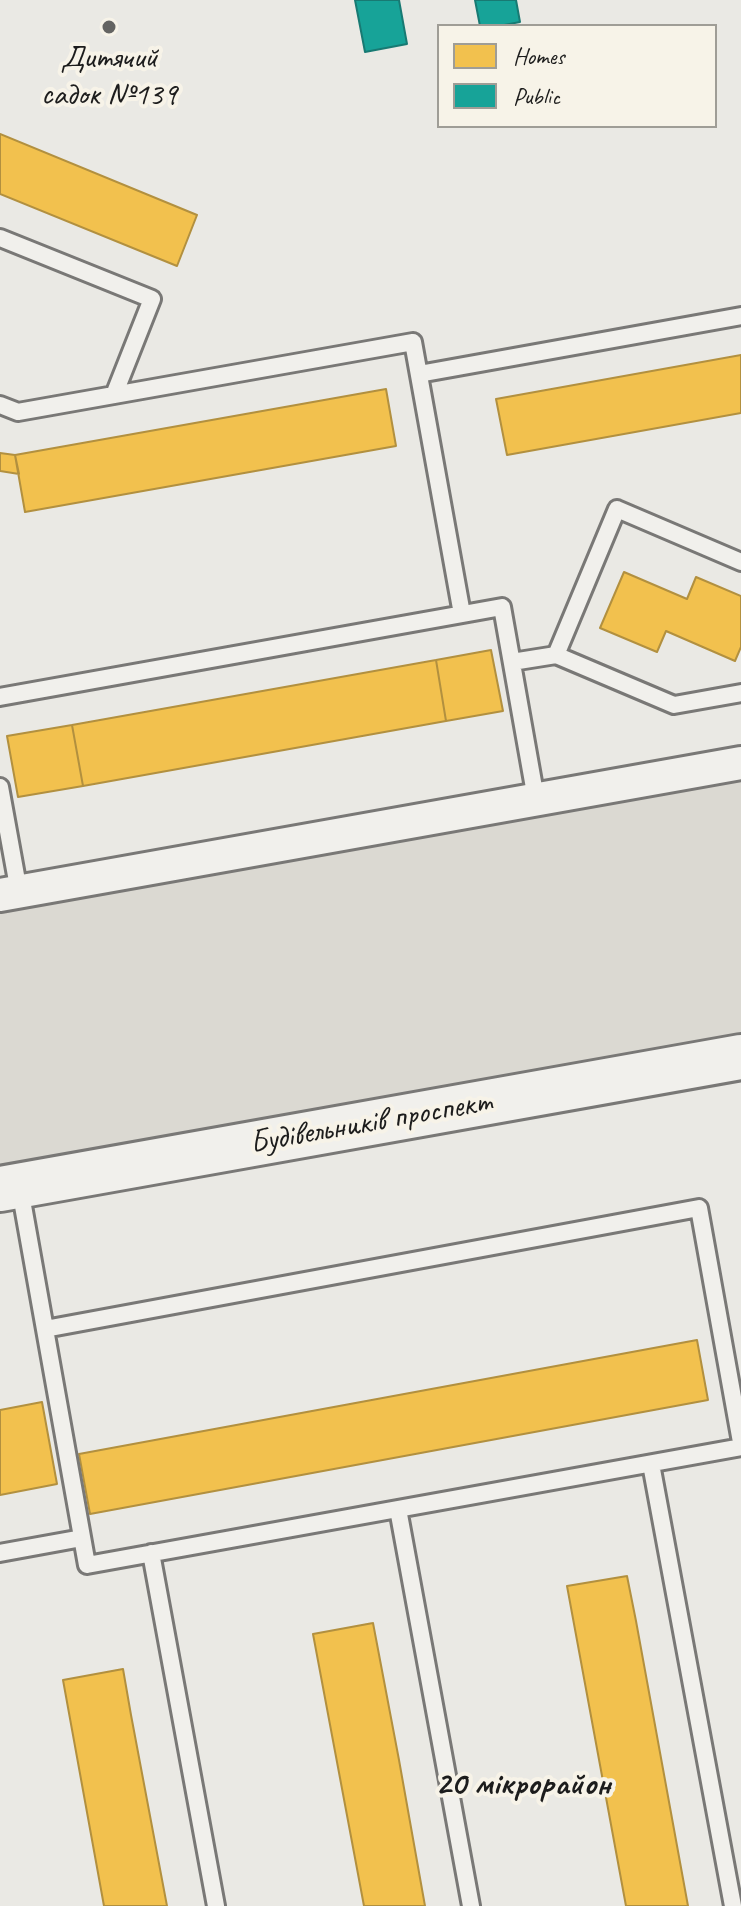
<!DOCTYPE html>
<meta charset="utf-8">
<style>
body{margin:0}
#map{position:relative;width:741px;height:1906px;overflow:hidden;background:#eae9e4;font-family:Caveat,sans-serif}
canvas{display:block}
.legend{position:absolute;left:437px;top:24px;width:280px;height:104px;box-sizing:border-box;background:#f7f3e8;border:2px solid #9f9d96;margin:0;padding:10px 14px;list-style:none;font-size:24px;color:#1c1c1c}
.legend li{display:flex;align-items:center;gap:16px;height:40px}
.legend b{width:40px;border:2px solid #9f9d96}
</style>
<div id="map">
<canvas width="741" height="1906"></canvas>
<ul class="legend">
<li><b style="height:22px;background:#f2c14e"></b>Homes</li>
<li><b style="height:22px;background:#17a398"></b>Public</li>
</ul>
</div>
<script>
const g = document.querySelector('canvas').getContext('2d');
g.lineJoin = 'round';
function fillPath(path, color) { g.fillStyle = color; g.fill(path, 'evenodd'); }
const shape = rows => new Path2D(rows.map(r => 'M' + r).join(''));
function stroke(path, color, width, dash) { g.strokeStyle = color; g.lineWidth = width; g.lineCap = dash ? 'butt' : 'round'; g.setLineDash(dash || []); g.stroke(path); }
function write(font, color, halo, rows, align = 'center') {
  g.font = font + ' Caveat,sans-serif'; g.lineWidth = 8; g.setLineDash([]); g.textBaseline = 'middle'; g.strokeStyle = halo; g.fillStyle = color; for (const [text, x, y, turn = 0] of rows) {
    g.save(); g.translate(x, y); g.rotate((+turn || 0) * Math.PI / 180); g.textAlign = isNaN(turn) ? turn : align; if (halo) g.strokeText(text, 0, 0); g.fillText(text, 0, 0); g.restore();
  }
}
fillPath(shape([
 [741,775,741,1041,0,1174,0,907]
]), '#dbd9d2');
const homes = shape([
 [0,134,197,215,177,266,0,194,0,134],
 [741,355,741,413,507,455,496,399,741,355],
 [386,389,396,446,25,512,15,455,386,389],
 [0,453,15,455,19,474,0,471,0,453],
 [624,572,687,599,696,577,741,596,741,647,735,661,666,631,657,652,600,628,624,572],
 [491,650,503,711,446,721,436,660,491,650],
 [436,660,446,721,83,786,72,725,436,660],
 [72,725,83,786,18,797,7,736,72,725],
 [697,1340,708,1400,90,1514,79,1454,697,1340],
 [42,1402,57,1484,0,1495,0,1410,42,1402],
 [627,1576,636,1621,688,1906,626,1906,567,1586,627,1576],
 [373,1623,399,1760,425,1906,364,1906,313,1634,373,1623],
 [123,1669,131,1715,167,1906,104,1906,63,1680,123,1669]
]);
fillPath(homes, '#f2c14e');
stroke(homes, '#b2903f', 2);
const public = shape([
 [355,0,399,0,407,44,365,52,355,0],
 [475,0,516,0,520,22,499,26,480,26,475,0]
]);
fillPath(public, '#17a398');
stroke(public, '#187a73', 2);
const lane = shape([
 [0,238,152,299,114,395],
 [419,374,741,316],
 [0,405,18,412,413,342,462,614],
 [556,655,617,509,741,562],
 [512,662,556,655,674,705,741,693],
 [0,697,502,607,536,799],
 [0,787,19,892],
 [20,1189,87,1565,741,1447],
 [45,1329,699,1208,741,1442],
 [651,1464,733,1906],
 [398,1509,471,1906],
 [0,1553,82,1538],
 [151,1553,216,1906]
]);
const street = shape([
 [0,895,741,763]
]);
const secondary = shape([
 [0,1189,741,1057]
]);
stroke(lane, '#797876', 22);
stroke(street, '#797876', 38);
stroke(secondary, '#797876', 50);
stroke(lane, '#f1f0ec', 16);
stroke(street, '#f1f0ec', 32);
stroke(secondary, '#f1f0ec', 44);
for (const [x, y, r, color] of [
 [109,27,8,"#646462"]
]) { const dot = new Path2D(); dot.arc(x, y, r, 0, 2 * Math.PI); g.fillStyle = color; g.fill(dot); stroke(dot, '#f7f3e8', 3); }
write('32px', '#1c1c1c', '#f7f3e8', [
 ["Дитячий",109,59],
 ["садок №139",109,96]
]);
write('32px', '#1c1c1c', '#f7f3e8', [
 ["Будівельників проспект",371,1123,-10]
]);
write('bold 34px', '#1c1c1c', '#f7f3e8', [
 ["20 мікрорайон",523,1785]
]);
</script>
